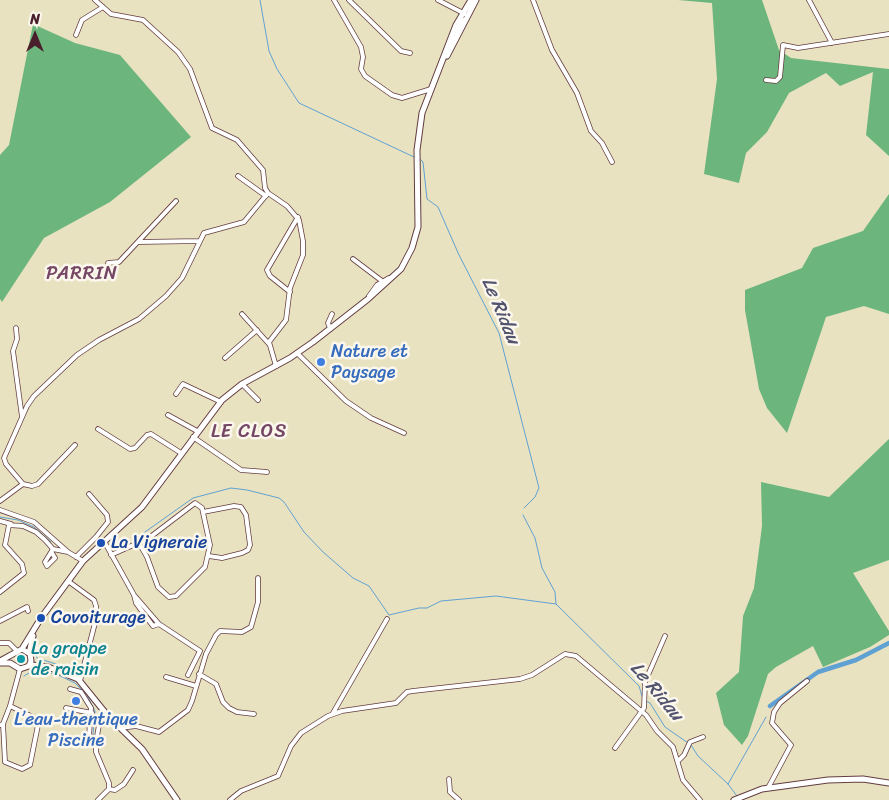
<!DOCTYPE html>
<meta charset="utf-8">
<style>
body{margin:0}
#map{position:relative;width:889px;height:800px;overflow:hidden;background:#e9e2c0;font-family:Sriracha,sans-serif}
canvas{display:block}
.north{position:absolute;left:10px;top:10px;width:50px;height:50px;-webkit-text-stroke:4px #fbf7ec;paint-order:stroke;rotate:0deg;font-size:14px;font-weight:700;line-height:20px;text-align:center;color:#4a1f2b}
.north::after{content:'';display:block;margin:auto;width:18px;height:22px;background:#4a1f2b;clip-path:polygon(50% 0,100% 100%,50% 72%,0 100%)}
</style>
<div id="map">
<canvas width="889" height="800"></canvas>
<div class="north">N</div>
</div>
<script>
const g = document.querySelector('canvas').getContext('2d');
g.lineJoin = 'round';
function fillPath(path, color) { g.fillStyle = color; g.fill(path, 'evenodd'); }
const shape = rows => new Path2D(rows.map(r => 'M' + r).join(''));
function stroke(path, color, width, dash) { g.strokeStyle = color; g.lineWidth = width; g.lineCap = dash ? 'butt' : 'round'; g.setLineDash(dash || []); g.stroke(path); }
function write(font, color, halo, rows, align = 'center') {
  g.font = font + ' Sriracha,sans-serif'; g.lineWidth = 5; g.setLineDash([]); g.textBaseline = 'middle'; g.strokeStyle = halo; g.fillStyle = color; for (const [text, x, y, turn = 0] of rows) {
    g.save(); g.translate(x, y); g.rotate((+turn || 0) * Math.PI / 180); g.textAlign = isNaN(turn) ? turn : align; if (halo) g.strokeText(text, 0, 0); g.fillText(text, 0, 0); g.restore();
  }
}
fillPath(shape([
 [678,0,762,0,779,50,791,58,889,69,889,156,866,135,873,72,840,86,826,73,789,93,767,132,746,153,739,183,704,174,717,79,712,3],
 [33,24,75,43,120,55,191,137,110,202,44,238,2,302,0,299,0,155,9,145],
 [889,194,889,314,864,306,826,317,787,433,767,408,759,389,745,310,745,290,802,268,813,248,863,231],
 [889,439,889,560,853,573,889,631,889,635,870,647,823,667,813,646,776,667,768,674,748,736,742,745,724,725,716,693,739,672,743,616,754,588,762,526,761,482,829,497]
]), '#6cb67d');
stroke(shape([
 [260,0,269,51,277,69,299,103,414,157],
 [420,159,423,162,427,199,438,207,459,255,499,333,539,488,535,497,524,508],
 [523,515,535,538,542,568,555,592,556,604,639,686,642,696],
 [0,517,18,520,34,527,51,542],
 [145,532,193,498,231,488,247,490,279,498,284,502,304,532,323,552,353,578,369,586,389,615,419,608,427,608,441,601,496,596,556,604],
 [36,637,33,649,37,658,59,665],
 [24,676,29,673,39,671,58,675,75,683,87,695,95,711,93,734],
 [646,701,650,703,665,727,691,745,698,756,728,784,737,796],
 [728,784,766,717]
]), '#5fa1d2', 1);
stroke(shape([
 [770,706,818,672,856,660,889,643]
]), '#5fa1d2', 4.5);
const street = shape([
 [95,0,111,14,143,20,178,52,190,69,212,128,237,140,263,170,265,188,268,193,287,206,299,220,303,241,303,255,290,288,286,320,269,342,276,366],
 [334,0,361,47,363,57,361,69,365,76,392,95,402,98,431,89],
 [349,0,401,51,410,53],
 [438,0,465,14],
 [533,0,552,50,577,93,591,131,602,143,612,162],
 [809,0,832,43],
 [457,34,462,19],
 [76,35,82,20,103,7],
 [766,80,776,81,780,77,783,45,798,48,889,34],
 [238,176,266,196],
 [138,242,199,241],
 [353,259,382,281],
 [108,263,119,262,176,201],
 [290,292,270,276,267,270,298,217],
 [369,296,377,285,389,278],
 [242,314,269,344],
 [16,328,17,339,13,351,22,417],
 [330,328,328,323,332,314],
 [297,353,346,401,371,418,404,433],
 [225,358,257,330],
 [242,384,258,400],
 [176,394,183,384,221,402],
 [168,415,197,431],
 [98,429,130,449,135,448,147,435,151,434,181,453],
 [193,437,241,470,267,472],
 [23,484,32,486,38,484,75,445],
 [0,501,23,484,6,464,4,458,27,406,34,396,77,355,99,340,139,319,166,296,182,278,204,233,244,222,268,193],
 [0,510,34,522,68,552,83,561],
 [203,512,234,506,241,507,246,515,250,545,248,550,242,553,222,558,209,556],
 [0,521,11,524],
 [104,541,134,595,159,624,200,651,188,675],
 [53,549,68,552],
 [111,555,149,538,195,503,202,508,210,545,205,567,176,596,169,597,158,587,147,557,139,543],
 [76,557,96,537,108,522,107,515,89,494],
 [68,581,94,600,96,606,96,619,80,681],
 [0,592,24,573,22,564,5,545,9,525,23,526,36,532,45,540,53,549,45,562,47,566,55,558,52,553],
 [134,595,136,603,153,626,159,624],
 [0,621,27,607,28,611],
 [0,643,9,643,16,650],
 [199,674,216,684,223,702,229,708,237,712,254,714],
 [166,677,196,686],
 [70,689,81,692,91,708,89,736,96,738],
 [66,708,92,713],
 [333,713,387,619],
 [3,724,5,762,22,769,30,765,39,720,10,706],
 [0,725,3,724,10,706,20,669],
 [120,728,136,726,159,732,188,710,192,701,206,654,216,635,220,631,242,632,251,627,258,602,258,578],
 [615,748,644,708,645,682,665,636],
 [678,761,684,755,690,742,703,737],
 [449,779,450,792,459,800],
 [768,788,791,745,772,723,774,712,780,703,807,681],
 [109,789,115,790,124,784,133,770],
 [98,800,109,789,109,783,96,752,96,742,99,725,106,713],
 [230,800,241,791,278,776,291,746,301,733,328,716,342,711,396,703,407,692,413,691,520,679,532,675,565,654,576,656,646,715,657,731,673,747,683,780,700,800]
]);
const secondary = shape([
 [447,56,476,0],
 [22,649,41,618,83,561,142,507,222,400,242,384,290,358,313,342,368,299,401,269,412,248,418,227,417,150,422,113,456,25,471,0],
 [29,653,33,636],
 [0,661,22,649,30,654,31,661,29,666],
 [0,663,10,663,20,669,32,665,48,667,78,679,108,716,142,749,177,800],
 [734,800,762,789,828,780,863,779,889,783]
]);
stroke(street, '#623c41', 5.5);
stroke(secondary, '#623c41', 7);
stroke(street, '#fff', 4);
stroke(secondary, '#fff', 5);
for (const [x, y, r, color] of [
 [321,362,5,"#3f7fe0"],
 [101,543,5,"#1a4fb4"],
 [41,618,5,"#1a4fb4"],
 [21,659,5,"#0f9aa8"],
 [76,701,5,"#3f7fe0"]
]) { const dot = new Path2D(); dot.arc(x, y, r, 0, 2 * Math.PI); g.fillStyle = color; g.fill(dot); stroke(dot, '#fbf7ec', 2); }
write('18px', '#366cbe', '#fbf7ec', [
 ["Nature et",331,352],
 ["Paysage",331,373],
 ["L’eau-thentique",76,720,"center"],
 ["Piscine",76,741,"center"]
], 'left');
write('18px', '#164399', '#fbf7ec', [
 ["La Vigneraie",111,543],
 ["Covoiturage",51,618]
], 'left');
write('18px', '#0d838f', '#fbf7ec', [
 ["La grappe",31,649],
 ["de raisin",31,670]
], 'left');
g.letterSpacing = '1px';
write('19px', '#754765', '#fbf7ec', [
 ["PARRIN",82,274],
 ["LE CLOS",249,432]
]);
g.letterSpacing = '0px';
write('italic 19px', '#52536e', '#fbf7ec', [
 ["Le Ridau",500,311,67],
 ["Le Ridau",656,692,50]
]);
</script>
